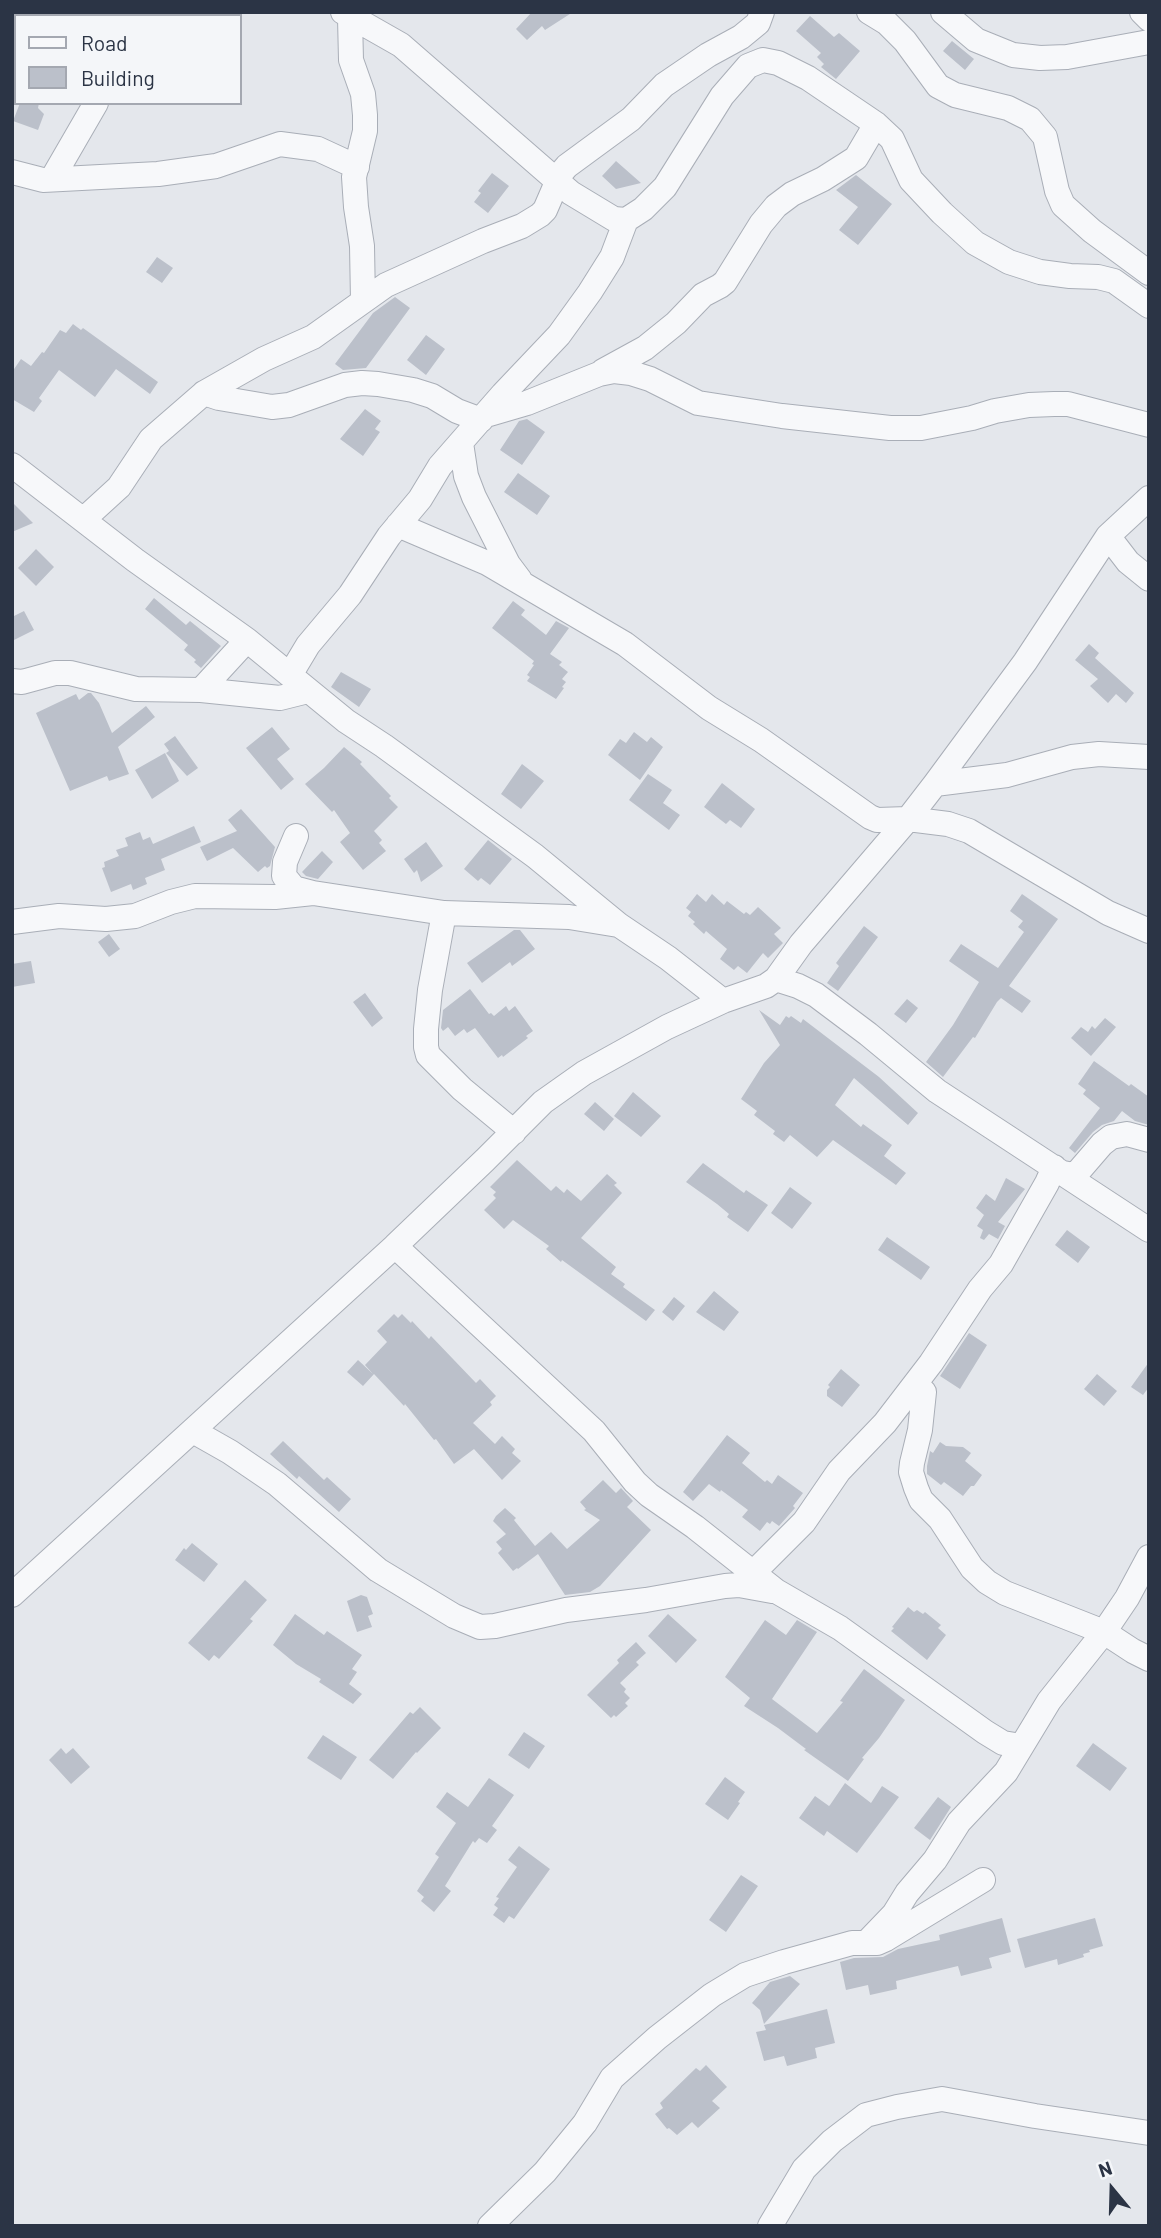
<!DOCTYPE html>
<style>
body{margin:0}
#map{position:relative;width:1161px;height:2238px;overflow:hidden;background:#e4e7ec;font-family:Barlow,sans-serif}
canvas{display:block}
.frame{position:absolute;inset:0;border:14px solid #2b3445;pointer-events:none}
.legend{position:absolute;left:14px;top:14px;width:228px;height:91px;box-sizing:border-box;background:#f4f6f9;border:2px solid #a4a8b1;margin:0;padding:9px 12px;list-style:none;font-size:21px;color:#2b3445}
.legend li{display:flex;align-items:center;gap:14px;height:35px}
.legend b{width:35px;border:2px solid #a4a8b1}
.north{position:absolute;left:1077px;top:2154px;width:70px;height:70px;-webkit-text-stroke:5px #f4f6f9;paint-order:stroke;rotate:341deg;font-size:19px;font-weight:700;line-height:28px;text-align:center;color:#2b3445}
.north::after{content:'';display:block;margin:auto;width:24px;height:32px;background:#2b3445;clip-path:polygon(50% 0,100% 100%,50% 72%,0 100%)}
</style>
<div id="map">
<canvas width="1161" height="2238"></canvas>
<div class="frame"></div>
<ul class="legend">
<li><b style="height:9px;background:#f7f8fa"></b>Road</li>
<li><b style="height:19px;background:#bbc0ca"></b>Building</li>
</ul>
<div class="north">N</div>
</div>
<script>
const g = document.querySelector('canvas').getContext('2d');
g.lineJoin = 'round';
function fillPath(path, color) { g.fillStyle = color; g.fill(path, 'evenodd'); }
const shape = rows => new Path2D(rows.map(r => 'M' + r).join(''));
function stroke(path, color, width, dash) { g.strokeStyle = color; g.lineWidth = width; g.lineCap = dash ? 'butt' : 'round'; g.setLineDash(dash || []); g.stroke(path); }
fillPath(shape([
 [532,12,573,12,545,30,542,26,527,40,516,29],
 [810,16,834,37,839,33,860,51,836,79,821,67,824,64,817,57,821,53,796,31],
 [952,41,974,59,965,70,943,51],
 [20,103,39,103,38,108,44,114,38,130,13,121],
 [616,161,641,183,616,189,602,176],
 [492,173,509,186,488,213,474,202,481,193,478,191],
 [856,175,892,204,858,245,839,230,858,207,836,190],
 [157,257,173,268,162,283,146,272],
 [395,297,410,308,366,368,343,370,335,364,373,313],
 [73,324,81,330,83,328,158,382,150,394,116,369,95,397,59,370,39,398,42,401,34,412,12,399,12,372,21,359,31,366,42,352,44,353,60,330,66,333],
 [426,335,445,349,426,375,407,360],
 [365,409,381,421,375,429,380,432,363,456,340,439],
 [527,419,545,432,522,465,500,450,519,421],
 [518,473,550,496,537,515,504,492],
 [12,502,33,523,12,532],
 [36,549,54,567,36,586,18,568],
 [154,598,186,625,190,621,221,646,201,668,194,662,196,660,184,650,188,645,145,609],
 [513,601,525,610,521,615,546,635,556,621,569,628,550,654,562,662,559,665,568,672,562,679,566,682,562,687,564,688,556,699,527,681,530,677,527,675,534,665,532,664,534,661,492,628],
 [24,611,34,630,12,641,12,617],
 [1089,644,1099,653,1095,658,1134,693,1126,703,1116,694,1108,703,1090,686,1098,679,1075,660],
 [341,672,371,689,359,707,331,687],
 [88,693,91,693,99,703,112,733,146,706,155,717,118,747,129,774,109,781,107,776,70,791,36,713,76,694,79,700],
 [272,727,290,749,277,759,294,779,281,790,246,748],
 [634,732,647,742,651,737,663,747,640,780,608,755,620,739,626,743],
 [175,736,198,768,187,776,166,753,169,751,164,744],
 [344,747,362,762,360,764,391,796,389,798,398,807,374,831,382,840,379,843,386,851,363,870,340,842,350,833,334,810,332,812,305,784,324,768],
 [165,753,179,781,152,799,135,770],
 [522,764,544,781,521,809,501,794],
 [648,774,672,790,663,803,680,815,669,830,629,800],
 [722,783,755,809,741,828,730,820,726,824,704,807],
 [241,809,275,847,270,866,267,868,265,866,258,872,233,848,207,861,200,847,237,831,228,820],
 [194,826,201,842,161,859,165,870,145,878,147,884,133,890,131,884,111,892,102,868,105,867,104,862,119,856,116,850,128,846,125,838,140,832,143,840,150,837,153,844],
 [488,840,512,859,490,885,481,878,478,881,464,869],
 [426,842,443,866,421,882,417,870,414,873,404,859],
 [322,851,333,862,318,879,306,876,302,872],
 [697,894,706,902,712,894,724,905,727,901,744,914,746,912,750,915,758,907,781,928,774,934,783,943,768,958,763,953,747,973,738,966,734,970,720,959,727,949,706,931,704,934,693,924,695,922,688,916,691,912,686,908],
 [1022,894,1058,919,1009,986,1031,1001,1022,1013,1001,998,997,1002,975,1038,973,1037,943,1077,926,1062,953,1025,979,982,949,961,961,944,998,968,1024,932,1018,927,1023,921,1010,911],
 [864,926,878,937,838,991,827,983,839,966,836,963],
 [514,930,520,930,535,949,512,966,510,962,482,983,467,963],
 [109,934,120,949,109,957,98,942],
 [31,961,35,983,12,987,12,964],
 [470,989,489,1014,491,1013,494,1016,506,1006,509,1011,515,1006,533,1031,526,1036,528,1038,503,1057,502,1055,498,1058,475,1028,467,1033,464,1029,455,1036,448,1027,443,1031,441,1028,443,1010],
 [365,993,383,1018,372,1027,353,1002],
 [907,999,918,1008,906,1023,894,1014],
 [759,1010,780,1025,786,1016,789,1018,791,1016,801,1023,803,1019,879,1077,918,1113,908,1125,854,1078,835,1105,861,1127,863,1124,892,1145,884,1156,906,1173,896,1185,833,1140,817,1157,790,1135,784,1142,773,1134,775,1131,754,1115,757,1111,741,1099,764,1063,780,1045],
 [1105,1018,1116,1027,1091,1056,1071,1038,1081,1027,1088,1032,1092,1026,1095,1029],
 [1094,1061,1129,1086,1131,1084,1149,1097,1149,1125,1135,1121,1122,1111,1114,1121,1102,1125,1093,1132,1075,1153,1069,1148,1100,1108,1083,1094,1086,1090,1078,1084],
 [633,1092,661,1116,641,1137,614,1116],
 [595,1102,614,1119,604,1131,584,1114],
 [517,1160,551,1191,556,1186,564,1193,567,1189,581,1201,607,1174,617,1183,614,1185,622,1193,581,1238,616,1267,611,1274,625,1284,623,1287,655,1310,646,1321,562,1260,561,1262,546,1249,549,1246,513,1220,504,1229,484,1210,496,1198,493,1195,496,1192,490,1187],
 [703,1163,744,1193,746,1190,768,1205,748,1232,727,1217,729,1214,717,1204,686,1182],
 [1006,1178,1025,1189,998,1222,1005,1226,998,1239,989,1234,984,1240,980,1238,983,1230,977,1226,984,1215,976,1208,986,1194,995,1201],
 [790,1187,812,1203,792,1229,771,1213],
 [1067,1230,1090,1247,1078,1263,1055,1245],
 [887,1237,930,1267,921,1280,878,1250],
 [714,1291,739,1312,724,1331,696,1312],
 [674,1297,685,1306,673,1321,662,1312],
 [394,1314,398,1318,402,1314,411,1323,412,1321,429,1339,431,1336,476,1383,480,1379,496,1396,490,1402,492,1405,473,1423,495,1444,502,1436,515,1449,512,1453,521,1461,502,1480,474,1449,454,1464,436,1439,434,1440,405,1404,404,1406,374,1374,363,1386,347,1372,358,1360,373,1374,365,1365,387,1342,377,1331],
 [969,1333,987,1345,960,1389,940,1376],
 [1149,1362,1149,1387,1143,1395,1131,1387],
 [841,1369,860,1385,842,1407,827,1396,827,1390,830,1387,828,1385],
 [1097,1374,1117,1391,1104,1406,1084,1389],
 [727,1435,750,1453,742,1463,765,1482,767,1480,772,1484,778,1475,803,1493,793,1506,795,1508,779,1526,772,1521,770,1524,767,1522,760,1531,742,1517,748,1510,721,1490,720,1492,709,1484,693,1501,683,1492],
 [283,1441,324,1480,327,1477,351,1499,339,1512,299,1476,297,1479,270,1454],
 [940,1442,946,1446,963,1447,971,1453,965,1461,982,1475,974,1486,971,1486,963,1496,944,1482,941,1485,927,1474,927,1466,930,1451,933,1453],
 [603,1480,616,1493,621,1488,633,1501,627,1507,651,1530,600,1586,590,1592,565,1595,538,1554,518,1569,517,1568,513,1571,498,1553,502,1549,496,1542,506,1534,493,1521,496,1516,505,1508,516,1518,514,1520,535,1546,551,1532,567,1549,600,1520,584,1510,586,1509,580,1502],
 [192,1543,218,1564,204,1582,175,1560,184,1548,186,1550],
 [245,1580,267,1600,250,1619,253,1621,219,1659,214,1655,209,1661,188,1643],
 [361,1595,367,1597,373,1614,368,1616,372,1627,357,1632,347,1601],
 [908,1607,914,1612,917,1610,923,1614,925,1612,941,1625,938,1628,946,1635,927,1660,891,1631,894,1628,892,1627],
 [295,1614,324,1635,327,1631,362,1655,352,1669,357,1672,349,1684,362,1694,353,1704,319,1682,321,1679,296,1664,273,1645],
 [668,1614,697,1640,676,1663,648,1636],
 [765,1620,786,1635,797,1620,817,1632,772,1699,817,1733,843,1702,840,1701,864,1669,905,1700,879,1738,862,1758,864,1759,848,1781,804,1750,806,1749,778,1728,744,1706,750,1698,725,1677],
 [636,1642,646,1653,636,1662,639,1665,620,1683,626,1689,624,1692,630,1698,625,1703,628,1706,616,1717,614,1715,611,1718,587,1695,619,1663,617,1660],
 [420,1707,441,1728,417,1753,416,1752,393,1779,369,1760,410,1712,413,1714],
 [524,1732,545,1746,529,1769,508,1755],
 [323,1735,357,1757,341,1780,307,1758],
 [1093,1743,1127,1768,1110,1791,1076,1766],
 [61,1748,66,1754,73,1748,90,1767,71,1784,49,1760],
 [725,1777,745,1792,738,1802,740,1803,728,1820,705,1804],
 [489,1778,514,1795,492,1826,497,1830,487,1843,479,1838,475,1843,473,1841,445,1886,451,1891,434,1912,421,1901,424,1897,417,1891,439,1857,435,1854,456,1823,436,1807,447,1792,468,1807],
 [845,1783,871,1803,882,1786,899,1797,857,1853,827,1831,824,1836,799,1818,815,1796,829,1806,830,1805],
 [938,1797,951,1807,930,1840,914,1828],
 [519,1846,550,1869,514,1919,509,1916,504,1923,493,1915,498,1908,494,1905,499,1898,496,1897,517,1867,508,1860],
 [741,1875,758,1886,726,1932,709,1920],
 [1002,1918,1011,1952,989,1958,992,1968,961,1976,958,1966,896,1981,897,1989,870,1995,868,1985,846,1990,840,1962,854,1958,883,1957,898,1949,940,1940,939,1935],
 [1095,1918,1103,1946,1089,1950,1090,1952,1083,1954,1084,1957,1058,1965,1057,1959,1025,1968,1017,1939],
 [790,1976,800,1984,764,2024,760,2010,752,2003,770,1982],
 [827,2009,835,2043,815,2048,817,2058,787,2066,784,2056,764,2061,756,2032,766,2030,764,2025],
 [706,2065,727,2087,712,2101,720,2108,698,2128,692,2122,677,2135,669,2128,667,2129,655,2114,663,2108,660,2103,696,2068,700,2071]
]), '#bbc0ca');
const minor = shape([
 [343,12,401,45,571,193,614,219,626,220,643,209,665,187,722,96,748,66,763,60,778,63,808,78,876,124,892,139,911,180,942,213,975,243,1009,262,1040,272,1070,276,1098,277,1114,281,1149,306],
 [869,12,887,23,905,41,938,86,955,95,1008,108,1030,119,1045,137,1057,191,1063,205,1092,231,1149,273],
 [943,12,976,40,1013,55,1040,58,1067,57,1149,42],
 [1142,12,1149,19],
 [156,16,158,12],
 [350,18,351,60,363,94,365,115,365,131,354,177,356,207,362,246,363,301],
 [12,172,43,180,158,174,216,166,280,144,318,149,357,167],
 [52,179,96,103],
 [603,371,645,348,676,323,703,295,720,286,725,282,761,224,776,206,792,194,823,179,856,158,876,124],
 [204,393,219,398,272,407,289,405,345,385,362,383,378,384,413,390,432,396,457,411,481,420],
 [486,415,527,403,599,374,614,371,631,373,650,379,698,403,782,416,890,428,921,428,972,418,995,411,1029,405,1054,404,1068,404,1149,425],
 [461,443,466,476,474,497,508,564,520,580],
 [12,465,135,560,247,640,346,721,384,746,535,856,619,925,668,958,723,1001],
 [84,519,119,487,151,439,204,393,264,359,313,337,386,285,483,241,522,226,540,215,545,210,561,173,567,166,631,119,664,85,708,55,741,37,758,23,762,12],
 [398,525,487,563,625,644,709,708,761,740,870,817,877,820,908,819,948,824,969,831,1108,913,1149,931],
 [1108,536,1128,562,1149,579],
 [290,675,308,645,350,595,389,536,420,499,440,466,503,394,559,335,590,292,612,257,626,220],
 [12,681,22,682,55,673,70,673,136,689,201,690,280,698,308,691],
 [201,690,247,640],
 [935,784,1007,775,1072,757,1099,754,1149,757],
 [296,836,285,862,284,876,294,888,313,893],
 [444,913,430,990,426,1029,426,1047,428,1055,462,1089,514,1132],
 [12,922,59,916,106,919,135,916,171,902,195,896,275,897,313,893,444,913,569,917,618,925],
 [776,979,798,986,816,995,868,1034,937,1091,1149,1230],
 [1063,1173,1073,1175,1077,1173,1102,1144,1111,1137,1127,1134,1149,1140],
 [395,1246,594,1431,635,1482,649,1495,695,1527,776,1591,840,1628,985,1732,1003,1743,1021,1746],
 [924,1392,920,1430,912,1463,911,1472,916,1488,921,1500,940,1519,972,1568,987,1582,1005,1593,1104,1632,1133,1651,1149,1659],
 [193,1431,230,1452,277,1484,378,1570,454,1616,480,1627,495,1626,566,1610,646,1600,725,1586,739,1585,772,1591],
 [752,1574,804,1522,839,1471,885,1423,931,1363,980,1289,1001,1264,1047,1183,1054,1167],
 [12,1595,395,1246,485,1160,543,1102,584,1073,667,1027,723,1001,766,986,776,979,801,944,908,819,935,784,1025,662,1108,536,1149,498],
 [870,1939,894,1914,907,1893,935,1860,959,1822,1006,1772,1049,1701,1104,1632,1127,1598,1149,1557],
 [490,2226,545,2172,585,2123,612,2078,657,2038,712,1995,745,1975,784,1962,852,1943,877,1943,886,1939,983,1880],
 [770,2226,804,2169,832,2141,866,2115,897,2107,942,2099,1035,2116,1149,2133]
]);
stroke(minor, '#a9aeb7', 26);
stroke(minor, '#f7f8fa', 24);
</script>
